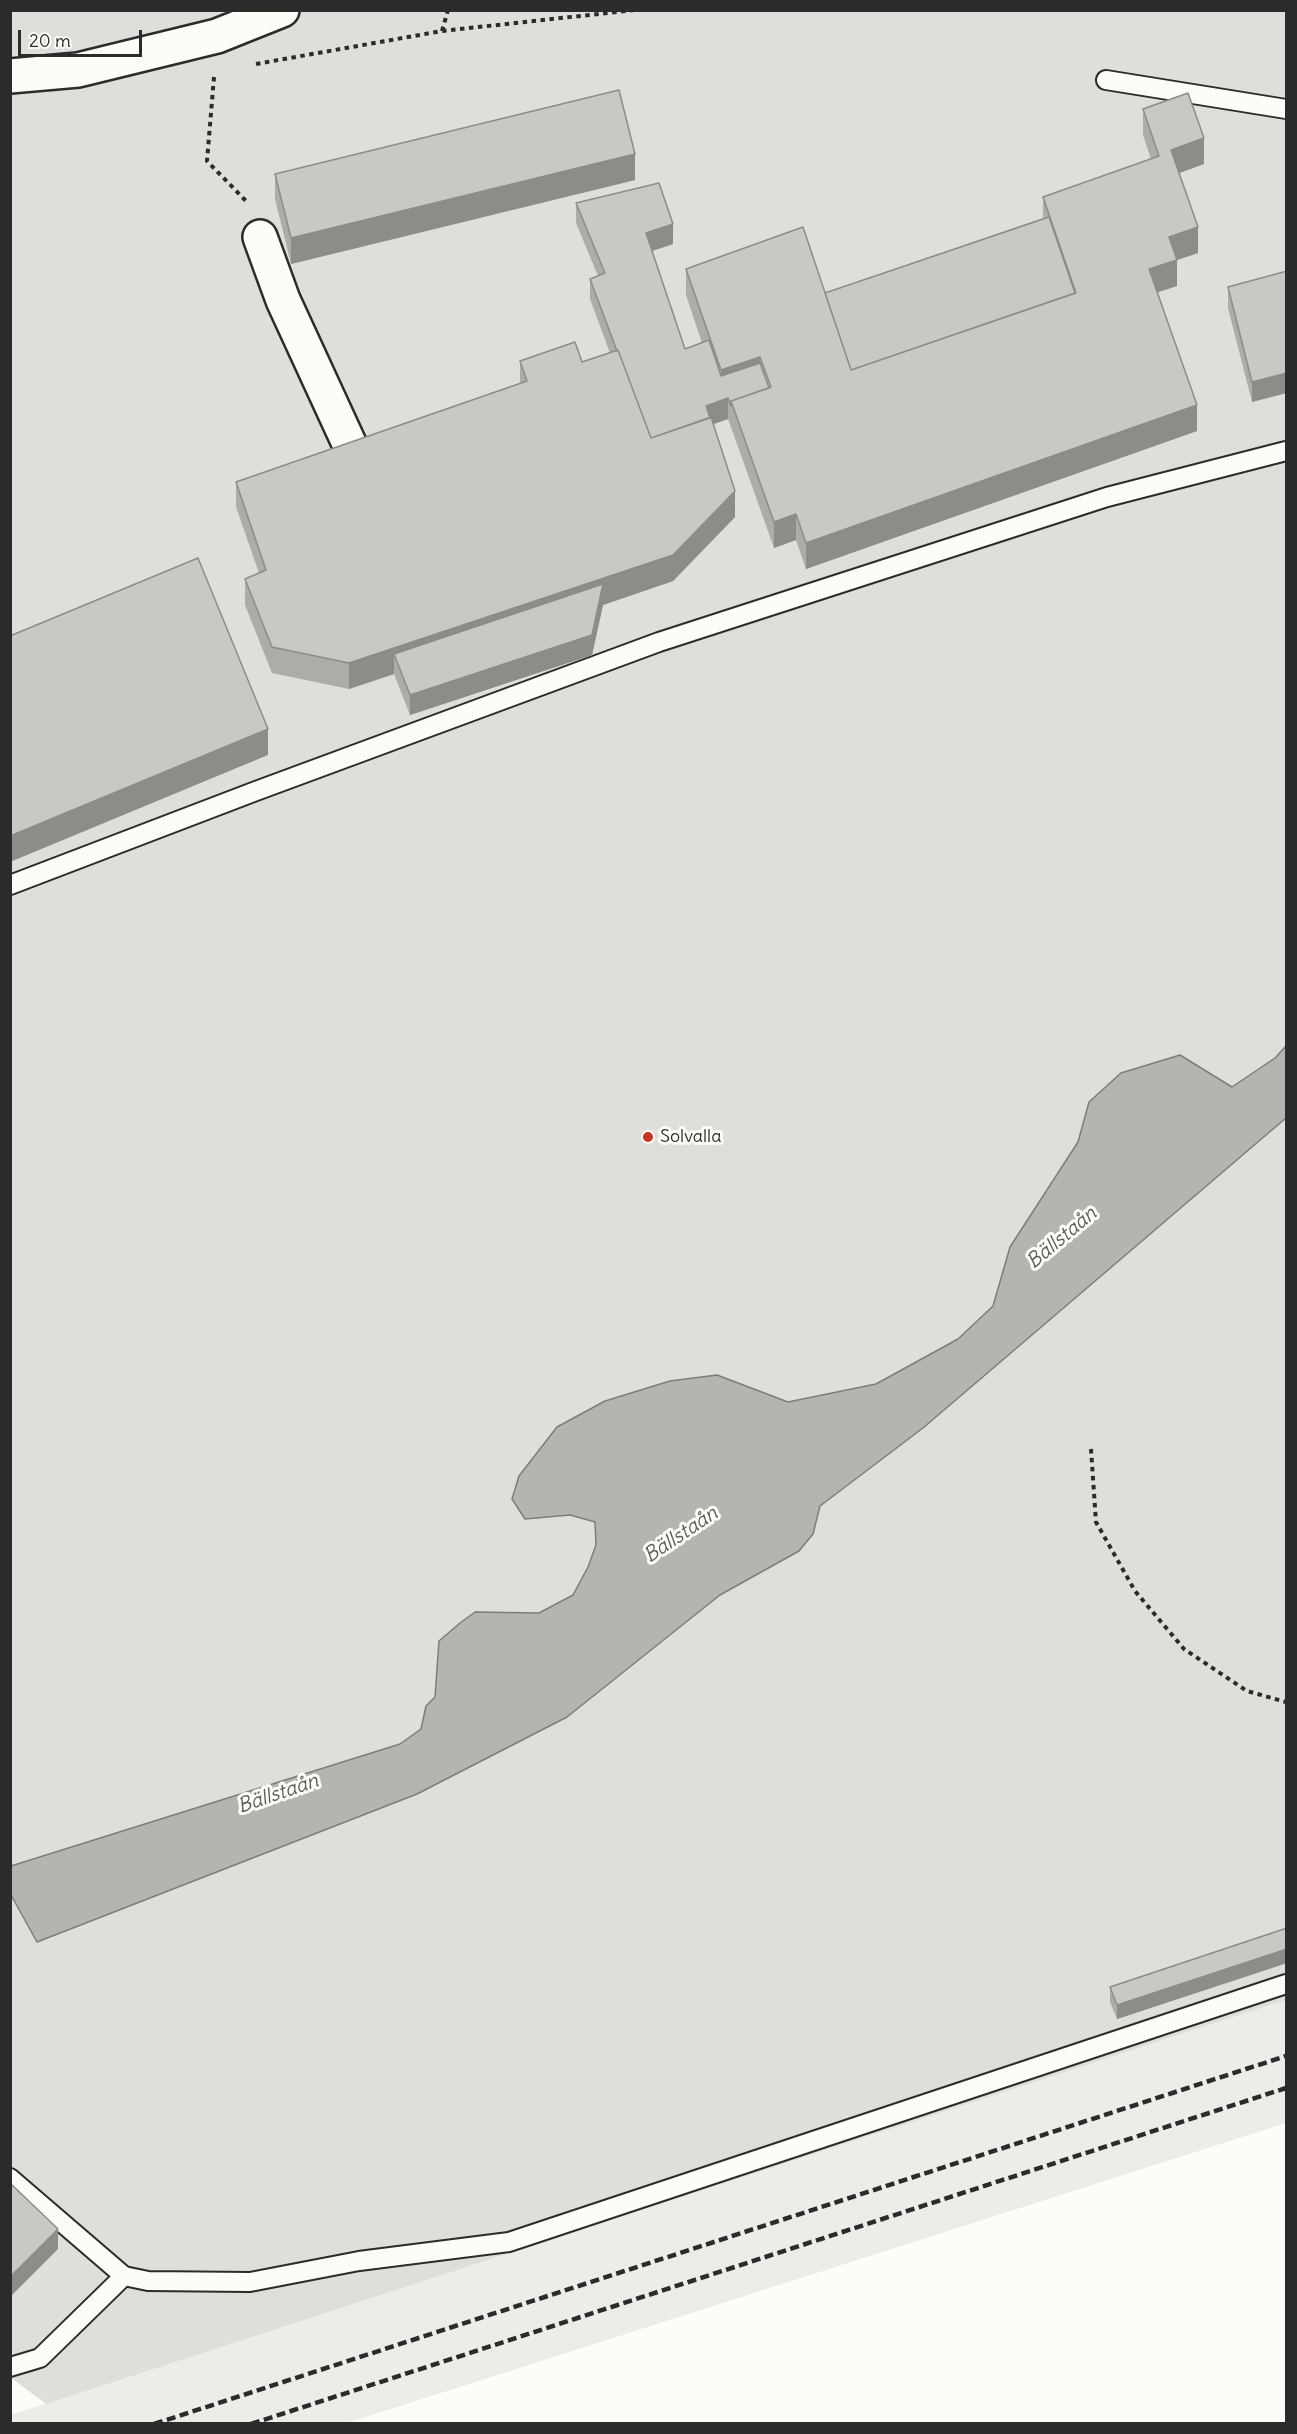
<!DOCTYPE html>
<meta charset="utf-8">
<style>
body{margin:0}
#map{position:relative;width:1297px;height:2434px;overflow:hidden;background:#fdfcf7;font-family:Delius,sans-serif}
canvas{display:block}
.frame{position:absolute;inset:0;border:12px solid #2b2b2b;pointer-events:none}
.scale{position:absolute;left:18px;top:30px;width:124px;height:27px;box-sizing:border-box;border:3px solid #2b2b2b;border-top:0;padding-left:8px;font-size:18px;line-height:21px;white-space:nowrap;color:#2b2b2b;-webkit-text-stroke:4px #fdfcf7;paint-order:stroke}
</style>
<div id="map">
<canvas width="1297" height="2434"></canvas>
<div class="frame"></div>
<div class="scale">20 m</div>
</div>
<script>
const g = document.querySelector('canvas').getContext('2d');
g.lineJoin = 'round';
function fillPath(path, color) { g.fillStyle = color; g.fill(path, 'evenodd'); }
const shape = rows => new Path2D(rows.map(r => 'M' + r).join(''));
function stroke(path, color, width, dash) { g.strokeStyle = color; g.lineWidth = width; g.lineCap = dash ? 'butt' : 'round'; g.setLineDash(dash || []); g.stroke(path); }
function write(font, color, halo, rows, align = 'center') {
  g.font = font + ' Delius,sans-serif'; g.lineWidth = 6; g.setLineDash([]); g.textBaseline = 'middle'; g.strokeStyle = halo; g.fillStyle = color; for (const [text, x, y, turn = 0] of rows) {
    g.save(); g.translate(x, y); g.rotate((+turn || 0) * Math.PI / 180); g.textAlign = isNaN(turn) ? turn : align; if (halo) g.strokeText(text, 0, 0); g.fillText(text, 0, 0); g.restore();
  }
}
fillPath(shape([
 [1286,2000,1286,2123,347,2423,11,2424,10,2415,29,2409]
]), '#edece8');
fillPath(shape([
 [10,11,1286,11,1286,2000,46,2404,10,2377]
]), '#dfdeda');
const water = shape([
 [1286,1046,1286,1118,923,1428,820,1506,813,1534,799,1551,720,1595,567,1717,417,1794,37,1942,11,1895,11,1866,400,1744,421,1729,426,1706,435,1697,439,1641,460,1623,475,1612,539,1613,573,1595,588,1567,596,1545,595,1522,570,1515,525,1519,512,1499,519,1476,557,1427,605,1401,670,1381,717,1375,788,1402,876,1384,958,1339,993,1306,1010,1247,1078,1142,1089,1102,1121,1073,1180,1055,1232,1087,1275,1058,1286,1046]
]);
fillPath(water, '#b5b4b1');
stroke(water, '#7e7d7b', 1.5);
const lane = shape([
 [1106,80,1286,109],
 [10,885,256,791,659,642,1107,497,1286,451],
 [10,2178,124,2276,148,2281,250,2282,359,2261,509,2242,1286,1984],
 [10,2367,40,2358,124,2276]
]);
const street = shape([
 [10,76,78,70,217,36,282,10],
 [260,237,283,300,359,465]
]);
stroke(lane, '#2b2b2b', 22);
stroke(street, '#2b2b2b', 38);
stroke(shape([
 [442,31,448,10],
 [256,64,442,31,635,10],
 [214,77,207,161,248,203],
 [1091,1449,1096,1522,1135,1591,1184,1649,1247,1691,1286,1702]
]), '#2b2b2b', 4, [4.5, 4.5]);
stroke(lane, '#fdfcf7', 18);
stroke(street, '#fdfcf7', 33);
stroke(shape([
 [154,2424,1286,2056],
 [251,2424,1286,2088]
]), '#2b2b2b', 4.5, [9, 4.5]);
fillPath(shape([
 [1143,109,1204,164,1179,173,1198,253,1177,260,1177,286,1158,292,1197,431,806,569,796,540,774,548,731,427,728,419,713,424,735,517,673,581,603,605,592,655,410,715,394,674,349,689,272,673,245,605,245,579,259,573,236,507,236,482,520,383,520,361,582,362,610,353,590,299,590,279,598,276,576,223,576,203,673,244,652,251,685,349,702,343,686,295,686,269,825,293,1043,218,1043,197,1151,159,1143,135],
 [275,174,635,180,291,264,275,199],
 [1287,271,1252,402,1228,308,1228,287],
 [1287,1928,1287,1963,1117,2019,1110,2002,1110,1987]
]), '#adaca9');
fillPath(shape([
 [1204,138,1204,164,1171,176,1171,150],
 [635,154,635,180,291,264,291,238],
 [673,224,673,244,646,253,646,233],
 [1198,227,1198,253,1177,260,1177,286,1149,295,1149,269,1169,237],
 [760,357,760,383,721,396,721,370],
 [1287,373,1287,393,1252,402,1252,382],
 [728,398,728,419,711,425,706,406],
 [1197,405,1197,431,806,569,806,543],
 [735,491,735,517,673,581,603,605,592,655,410,715,410,695,394,654,394,674,349,689,349,663],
 [796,514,796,540,774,548,774,522],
 [268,729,268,755,10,862,10,836],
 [1287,1949,1287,1963,1117,2019,1117,2005],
 [58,2229,58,2249,10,2297,10,2277]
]), '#8d8c89');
const building = shape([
 [619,90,635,154,291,238,275,174,619,90],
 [1188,93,1204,138,1171,150,1198,227,1169,237,1177,260,1149,269,1197,405,806,543,796,514,774,522,731,401,771,387,760,357,721,370,686,269,803,227,851,370,1076,293,1043,197,1159,156,1143,109,1188,93],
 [659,183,673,224,646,233,685,349,709,340,721,376,760,363,769,388,731,401,731,406,728,398,706,406,710,418,651,438,618,350,617,351,590,279,605,273,576,203,659,183],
 [1049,217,1075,293,851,370,825,293,1049,217],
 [1287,271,1287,373,1252,382,1228,287,1287,271],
 [575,342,582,362,618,350,651,438,711,417,735,491,673,555,349,663,272,647,245,579,266,570,236,482,527,381,520,361,575,342],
 [198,558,268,729,10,836,10,636,198,558],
 [603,584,592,635,410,695,394,654,603,584],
 [1287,1928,1287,1949,1117,2005,1110,1987,1287,1928],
 [10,2183,58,2229,10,2277,10,2183]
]);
fillPath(building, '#c9c8c4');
stroke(building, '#8d8c89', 1.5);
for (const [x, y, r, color] of [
 [648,1137,6,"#c8321e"]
]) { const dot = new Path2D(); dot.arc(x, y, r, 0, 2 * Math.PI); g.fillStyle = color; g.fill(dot); stroke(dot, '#fdfcf7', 2); }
write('18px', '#2b2b2b', '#fdfcf7', [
 ["Solvalla",660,1137]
], 'left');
write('italic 20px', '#5b5b5a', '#fdfcf7', [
 ["Bällstaån",1062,1238,-40],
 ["Bällstaån",681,1535,-34],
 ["Bällstaån",278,1794,-19]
]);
</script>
